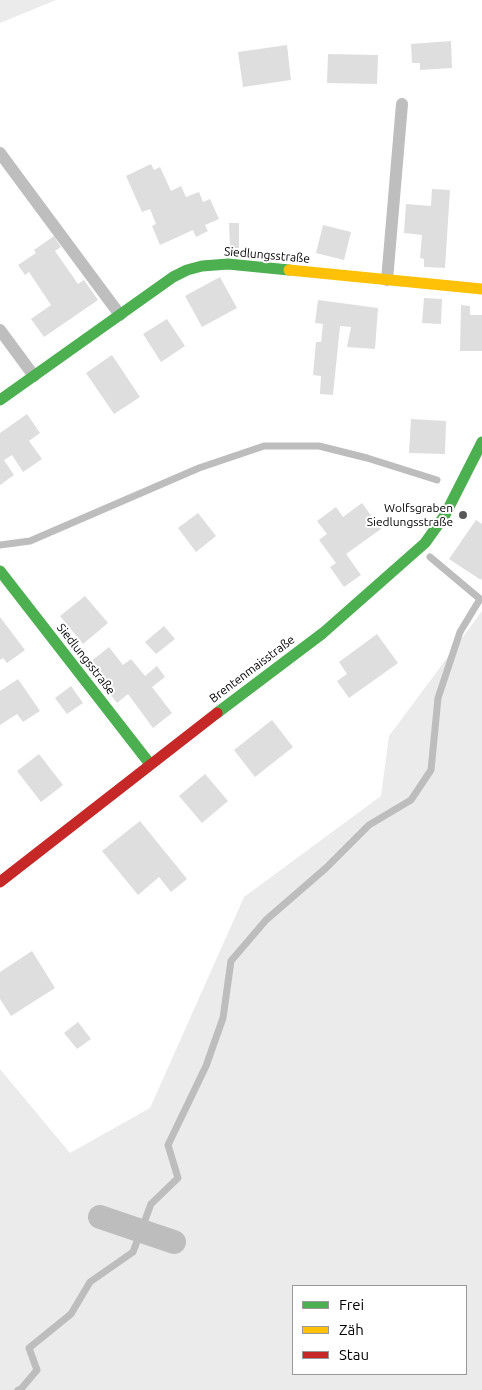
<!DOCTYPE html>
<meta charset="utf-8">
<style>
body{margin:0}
#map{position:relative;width:482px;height:1390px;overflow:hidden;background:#fff;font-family:Ubuntu,sans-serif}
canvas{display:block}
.legend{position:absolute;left:292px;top:1285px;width:175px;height:90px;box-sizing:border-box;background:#fff;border:1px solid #999;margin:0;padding:6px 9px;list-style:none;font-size:15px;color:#000}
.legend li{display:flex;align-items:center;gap:10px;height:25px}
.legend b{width:25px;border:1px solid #999}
</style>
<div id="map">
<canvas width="482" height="1390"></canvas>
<ul class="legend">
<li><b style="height:6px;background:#4caf50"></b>Frei</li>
<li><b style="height:6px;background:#ffc107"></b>Zäh</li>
<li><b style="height:6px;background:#c62828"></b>Stau</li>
</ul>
</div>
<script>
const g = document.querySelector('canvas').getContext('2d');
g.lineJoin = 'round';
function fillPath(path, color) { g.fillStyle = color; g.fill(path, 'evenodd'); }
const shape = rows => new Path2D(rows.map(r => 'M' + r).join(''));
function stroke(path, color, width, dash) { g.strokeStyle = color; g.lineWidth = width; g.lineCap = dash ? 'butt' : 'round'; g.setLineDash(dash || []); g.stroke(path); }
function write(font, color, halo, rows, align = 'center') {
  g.font = font + ' Ubuntu,sans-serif'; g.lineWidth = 4; g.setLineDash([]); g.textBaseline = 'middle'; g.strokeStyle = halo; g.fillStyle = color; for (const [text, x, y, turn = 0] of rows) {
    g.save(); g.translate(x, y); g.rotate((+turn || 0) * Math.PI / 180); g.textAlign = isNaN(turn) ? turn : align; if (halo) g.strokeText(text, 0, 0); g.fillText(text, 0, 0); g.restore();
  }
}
fillPath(shape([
 [0,0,56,0,0,23],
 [482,611,482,1390,0,1390,0,1069,70,1153,150,1108,244,897,381,796,389,736],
 [293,1286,466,1286,466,1374,293,1374]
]), '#ebebeb');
stroke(shape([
 [0,545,30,541,199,468,264,446,319,446,367,458,437,480],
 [18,1390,21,1389,37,1370,29,1348,71,1314,90,1282,133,1252,151,1204,178,1178,168,1145,206,1066,223,1018,231,961,266,920,326,868,369,825,411,800,431,770,438,698,460,632,480,599,430,557]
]), '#bdbdbd', 7);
stroke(shape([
 [100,1217,174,1242]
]), '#bdbdbd', 24);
fillPath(shape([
 [451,41,452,68,420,70,420,63,412,63,411,44],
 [287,45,291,80,243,87,238,52],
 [328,54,378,55,377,84,327,83],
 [151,164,154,170,160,167,171,191,181,186,186,197,199,192,203,202,210,199,219,219,205,225,208,231,196,237,193,230,160,245,152,226,156,224,150,209,142,212,126,176],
 [432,189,450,190,445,268,424,267,424,259,420,258,422,235,404,233,406,204,431,206],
 [229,223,239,223,239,248,230,248],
 [323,225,351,232,344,260,316,253],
 [54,236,61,247,55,251,78,284,84,280,98,300,44,337,31,319,51,305,29,272,25,275,18,265,36,253,34,250],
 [220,277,237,308,202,327,185,296],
 [424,298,442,299,441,324,422,323],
 [318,300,378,308,375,349,347,347,351,327,340,326,333,395,320,394,321,376,313,375,316,342,321,342,323,324,315,323],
 [461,305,470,306,470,315,482,315,482,351,460,351],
 [167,319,185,346,161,362,143,334],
 [112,355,140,397,114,414,86,373],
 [27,414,40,433,29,441,42,459,23,472,12,455,4,460,14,475,0,485,0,433],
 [411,419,446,421,445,454,409,453],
 [362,503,381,529,346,554,361,575,344,587,330,567,336,563,319,540,327,534,317,521,336,507,343,517],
 [198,513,216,536,196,552,178,528],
 [476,520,482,524,482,578,481,580,449,559],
 [85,596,108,623,83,644,60,616],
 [0,617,25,650,7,663,3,658,0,660],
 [164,626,175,639,156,654,145,642],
 [377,634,398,663,349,698,337,681,347,674,339,662],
 [109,647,123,665,131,659,145,676,157,666,165,677,152,687,172,713,153,728,128,694,117,703,101,682,103,680,89,663],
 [18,679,40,711,23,722,17,714,0,725,0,691],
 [71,686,83,703,67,714,55,698],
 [272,720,293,747,255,777,234,750],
 [39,754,63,785,41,802,17,771],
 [205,774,228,801,202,823,179,796],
 [140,821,187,879,171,892,159,877,138,895,102,851],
 [32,951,55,988,11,1016,0,999,0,972],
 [78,1022,91,1039,77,1049,64,1033]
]), '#dedede');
stroke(shape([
 [0,153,120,315],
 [387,280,402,104],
 [0,330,34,376]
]), '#bebebe', 12);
stroke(shape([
 [0,400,173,277,187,270,202,266,228,264,289,270],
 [0,571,150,764],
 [217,713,323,633,425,543,445,515,482,442]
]), '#4caf50', 11);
stroke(shape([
 [289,270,482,289]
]), '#ffc107', 11);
stroke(shape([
 [0,882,217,713]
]), '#c62828', 11);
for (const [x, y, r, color] of [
 [463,515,5,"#595959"]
]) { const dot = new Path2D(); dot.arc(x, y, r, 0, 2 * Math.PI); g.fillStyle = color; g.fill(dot); stroke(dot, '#fff', 2); }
write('12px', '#000', '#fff', [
 ["Siedlungsstraße",267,255,5],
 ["Siedlungsstraße",86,659,52],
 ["Brentenmaisstraße",252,669,-37]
]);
write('12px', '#000', '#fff', [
 ["Wolfsgraben",453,508],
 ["Siedlungsstraße",453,522]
], 'right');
</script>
